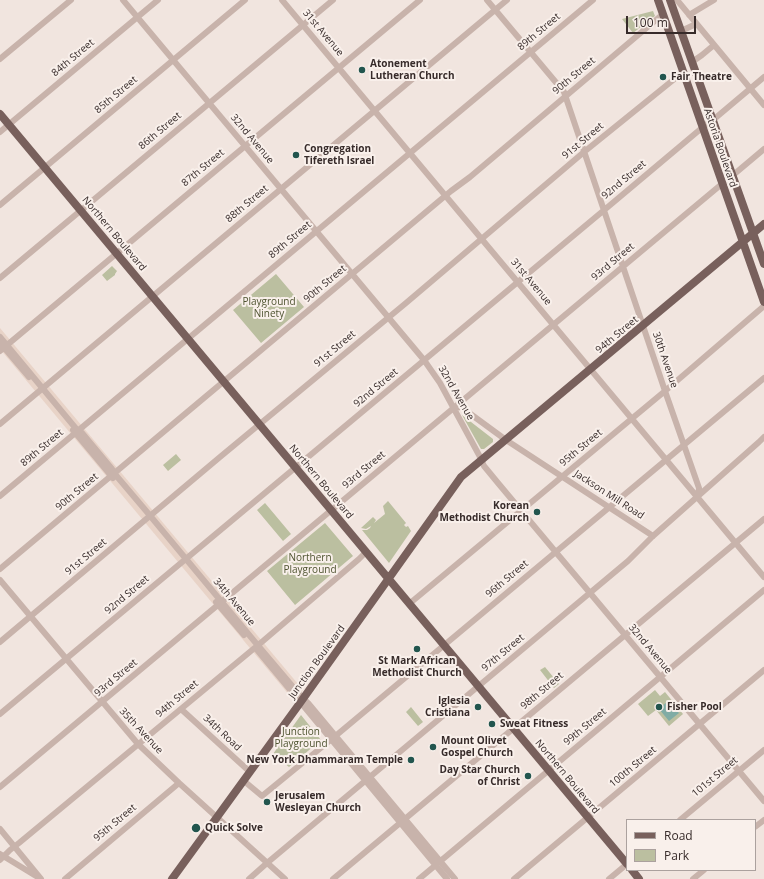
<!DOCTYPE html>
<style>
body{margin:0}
#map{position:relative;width:764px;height:879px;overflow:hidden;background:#f1e5df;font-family:"Open Sans",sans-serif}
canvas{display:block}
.legend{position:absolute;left:626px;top:819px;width:130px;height:52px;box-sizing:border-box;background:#f9f0eb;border:1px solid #aba19e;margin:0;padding:5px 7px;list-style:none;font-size:12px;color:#372b2a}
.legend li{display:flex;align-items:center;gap:8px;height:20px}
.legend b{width:20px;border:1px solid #aba19e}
.scale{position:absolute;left:626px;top:16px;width:70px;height:18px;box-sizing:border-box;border:2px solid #372b2a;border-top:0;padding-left:5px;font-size:12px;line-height:14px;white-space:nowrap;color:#372b2a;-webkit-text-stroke:3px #f9f0eb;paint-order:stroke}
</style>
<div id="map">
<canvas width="764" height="879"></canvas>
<ul class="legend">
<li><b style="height:5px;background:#78605c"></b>Road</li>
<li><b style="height:11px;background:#bbbfa0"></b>Park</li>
</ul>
<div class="scale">100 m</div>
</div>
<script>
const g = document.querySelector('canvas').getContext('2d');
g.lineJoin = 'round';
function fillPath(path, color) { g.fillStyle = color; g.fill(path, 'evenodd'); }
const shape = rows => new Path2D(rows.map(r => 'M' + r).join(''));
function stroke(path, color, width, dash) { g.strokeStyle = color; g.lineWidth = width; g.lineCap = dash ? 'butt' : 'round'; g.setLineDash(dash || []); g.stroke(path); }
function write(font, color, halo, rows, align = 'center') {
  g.font = font + ' "Open Sans",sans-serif'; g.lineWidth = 4; g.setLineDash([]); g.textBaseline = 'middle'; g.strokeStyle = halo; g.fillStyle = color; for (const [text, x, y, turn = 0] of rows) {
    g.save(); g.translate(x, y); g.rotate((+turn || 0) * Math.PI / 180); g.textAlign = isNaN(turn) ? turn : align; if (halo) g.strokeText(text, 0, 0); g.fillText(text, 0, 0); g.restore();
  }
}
fillPath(shape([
 [653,11,655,16,633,33,622,19],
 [112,266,117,271,115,274,115,275,107,281,102,275],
 [276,274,304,307,261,343,233,310],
 [462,415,493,439,493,442,484,449,481,449],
 [176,454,181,460,168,471,163,465],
 [388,501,406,523,404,525,406,527,408,526,411,531,389,563,362,530,367,530,370,528,371,526,366,529,361,528,373,517,376,520,374,523,385,514,383,506],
 [265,503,291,534,283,541,257,510],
 [325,523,353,556,295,605,267,571],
 [545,667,559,684,554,688,540,670],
 [655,690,660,696,665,692,683,714,669,726,656,710,648,716,638,704],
 [411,707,423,722,418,726,406,712],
 [301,715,321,740,289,767,273,754]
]), '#bbbfa0');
fillPath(shape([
 [0,328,303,690,295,702,0,349]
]), '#e8d3c7');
fillPath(shape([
 [668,701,679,713,669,721,659,709]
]), '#80aca5');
stroke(shape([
 [123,0,424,360,440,383,479,455,484,466,498,483,764,801],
 [282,0,764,577],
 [487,0,564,92,665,391,699,488,698,497],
 [677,0,764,105],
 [689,15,714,0],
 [681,31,696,24],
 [0,59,71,0],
 [692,62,702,55,714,45],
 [0,132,158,0],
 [732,176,764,149],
 [0,205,245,0],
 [0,278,333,0],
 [0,337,78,431,82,433,112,469,114,473,147,512,260,648,299,694,308,703,455,879],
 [0,343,29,377],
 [0,351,420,0],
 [455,408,461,407,506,440,653,536],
 [0,424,507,0],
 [73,430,113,478],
 [0,496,593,0],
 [0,569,451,191,470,177,663,14],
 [0,580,138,744,179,783,285,879],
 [216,602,244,635],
 [409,604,665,391,764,306],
 [0,642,220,457,406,303,584,152,683,72],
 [258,651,447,879],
 [181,709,250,772],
 [0,714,609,206,703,127,713,120,764,77],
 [244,781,262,796,339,733,764,378],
 [0,787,723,183],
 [680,820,764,750],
 [755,827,764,820],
 [0,829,41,879],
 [0,854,36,876],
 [0,860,10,850,19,843,263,641,359,559,366,552],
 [65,879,179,783],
 [249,879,267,863,628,561,653,536,759,442,764,437],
 [333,879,764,519],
 [419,879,764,590],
 [514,879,764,670],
 [609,879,627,864],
 [693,879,704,870]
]), '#c8b3ab', 6);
stroke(shape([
 [658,0,764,302],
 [670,0,764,264],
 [0,114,627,864],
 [632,870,639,879],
 [172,879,300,703,461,477,764,224]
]), '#78605c', 8);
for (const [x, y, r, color] of [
 [362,70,4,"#22554e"],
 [663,77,4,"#22554e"],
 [296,155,4,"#22554e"],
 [537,512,4,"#22554e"],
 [417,649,4,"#22554e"],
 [478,707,4,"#22554e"],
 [659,707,4,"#22554e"],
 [492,724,4,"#22554e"],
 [433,747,4,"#22554e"],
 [411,760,4,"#22554e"],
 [528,776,4,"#22554e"],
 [267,802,4,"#22554e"],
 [196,828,5,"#22554e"]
]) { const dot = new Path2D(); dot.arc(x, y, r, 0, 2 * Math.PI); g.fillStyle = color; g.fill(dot); stroke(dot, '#f9f0eb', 1.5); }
write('10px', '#372b2a', '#f9f0eb', [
 ["89th Street",539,32,-40],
 ["31st Avenue",323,33,50],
 ["84th Street",73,58,-40],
 ["90th Street",574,76,-40],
 ["85th Street",116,95,-40],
 ["86th Street",160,131,-40],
 ["32nd Avenue",252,139,50],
 ["91st Street",583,141,-40],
 ["Astoria Boulevard",720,148,71],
 ["87th Street",203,168,-40],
 ["92nd Street",624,180,-40],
 ["88th Street",247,204,-40],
 ["Northern Boulevard",114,234,50],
 ["89th Street",290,240,-40],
 ["93rd Street",613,262,-40],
 ["31st Avenue",531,282,50],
 ["90th Street",325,284,-40],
 ["94th Street",617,335,-40],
 ["91st Street",335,349,-40],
 ["30th Avenue",665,360,71],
 ["92nd Street",376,388,-40],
 ["32nd Avenue",456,393,60],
 ["89th Street",42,448,-40],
 ["95th Street",581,448,-40],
 ["93rd Street",364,470,-40],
 ["Northern Boulevard",321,482,50],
 ["90th Street",77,492,-40],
 ["Jackson Mill Road",609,495,33],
 ["91st Street",86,557,-40],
 ["96th Street",507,579,-40],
 ["92nd Street",127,595,-40],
 ["34th Avenue",234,602,50],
 ["32nd Avenue",650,649,50],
 ["97th Street",503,653,-40],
 ["Junction Boulevard",317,662,-54],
 ["93rd Street",116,678,-40],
 ["98th Street",542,691,-40],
 ["94th Street",177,699,-40],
 ["99th Street",585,727,-40],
 ["35th Avenue",141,731,47],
 ["34th Road",222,733,43],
 ["100th Street",633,767,-40],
 ["Northern Boulevard",567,777,50],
 ["101st Street",715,777,-40],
 ["95th Street",115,823,-40]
]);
write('bold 10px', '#372b2a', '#f9f0eb', [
 ["Atonement",370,64],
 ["Lutheran Church",370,76],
 ["Fair Theatre",671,77],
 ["Congregation",304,149],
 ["Tifereth Israel",304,161],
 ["Korean",529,506,"right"],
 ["Methodist Church",529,518,"right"],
 ["St Mark African",417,661,"center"],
 ["Methodist Church",417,673,"center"],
 ["Iglesia",470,701,"right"],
 ["Cristiana",470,713,"right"],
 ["Fisher Pool",667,707],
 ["Sweat Fitness",500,724],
 ["Mount Olivet",441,741],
 ["Gospel Church",441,753],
 ["New York Dhammaram Temple",403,760,"right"],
 ["Day Star Church",520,770,"right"],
 ["of Christ",520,782,"right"],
 ["Jerusalem",275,796],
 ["Wesleyan Church",275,808],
 ["Quick Solve",205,828]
], 'left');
write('10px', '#4e5330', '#f9f0eb', [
 ["Playground",269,302],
 ["Ninety",269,314],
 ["Northern",310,558],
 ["Playground",310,570],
 ["Junction",301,732],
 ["Playground",301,744]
]);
</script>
